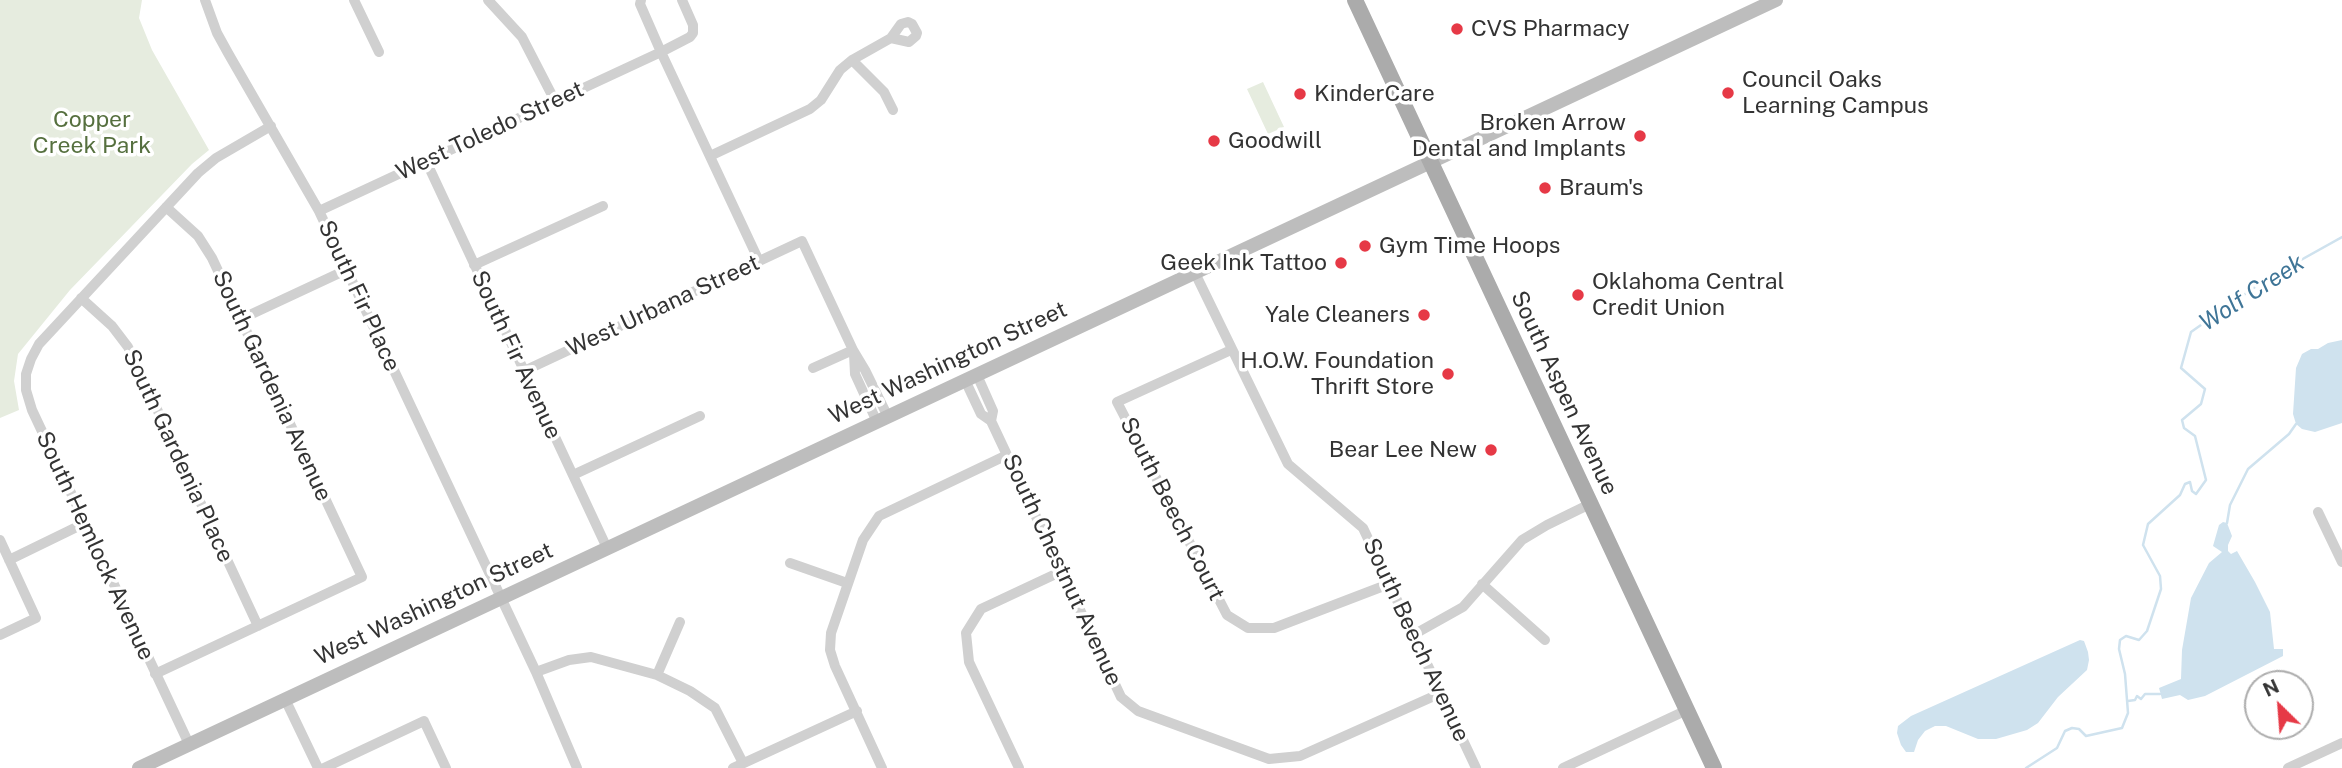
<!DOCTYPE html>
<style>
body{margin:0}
#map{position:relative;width:2342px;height:768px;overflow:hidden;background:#fff;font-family:"Public Sans",sans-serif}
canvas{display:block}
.north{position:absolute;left:2244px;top:670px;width:70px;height:70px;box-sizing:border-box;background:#fff;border:2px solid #adadad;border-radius:50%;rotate:335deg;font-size:19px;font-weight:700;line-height:28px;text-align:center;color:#333}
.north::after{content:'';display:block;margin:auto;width:24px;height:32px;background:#e63946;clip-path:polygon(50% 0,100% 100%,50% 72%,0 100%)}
</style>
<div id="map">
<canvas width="2342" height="768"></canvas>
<div class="north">N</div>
</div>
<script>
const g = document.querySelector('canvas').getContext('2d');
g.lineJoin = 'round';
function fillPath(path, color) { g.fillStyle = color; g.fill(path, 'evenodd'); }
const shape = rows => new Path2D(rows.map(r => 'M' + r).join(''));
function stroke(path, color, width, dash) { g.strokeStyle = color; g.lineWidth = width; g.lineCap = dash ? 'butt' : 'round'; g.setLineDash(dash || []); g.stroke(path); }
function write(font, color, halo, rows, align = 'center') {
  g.font = font + ' "Public Sans",sans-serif'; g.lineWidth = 7; g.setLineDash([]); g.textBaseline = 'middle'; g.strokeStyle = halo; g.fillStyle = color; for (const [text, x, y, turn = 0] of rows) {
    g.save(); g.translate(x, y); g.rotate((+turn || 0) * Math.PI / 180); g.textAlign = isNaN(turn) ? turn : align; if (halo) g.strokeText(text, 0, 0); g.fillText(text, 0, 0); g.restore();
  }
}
fillPath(shape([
 [0,0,142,0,139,18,152,50,209,150,192,164,70,290,18,354,14,381,19,410,0,418],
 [1263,82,1284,127,1268,134,1247,89]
]), '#e6ecdf');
fillPath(shape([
 [2342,340,2342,423,2315,432,2302,429,2296,424,2293,414,2296,368,2302,354,2311,349,2318,349,2328,343],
 [2223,522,2227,523,2232,536,2228,545,2228,551,2231,554,2237,551,2255,582,2270,612,2274,649,2283,649,2283,656,2205,696,2188,700,2180,695,2162,699,2159,688,2181,679,2182,650,2191,598,2209,563,2222,552,2213,546,2219,525],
 [2080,640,2084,641,2088,652,2089,660,2087,670,2058,697,2038,723,2027,730,1996,739,1978,739,1946,726,1935,726,1925,731,1918,740,1914,752,1906,752,1901,745,1897,733,1898,726,1911,716]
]), '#cfe2ee');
stroke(shape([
 [2227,523,2230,505,2248,469,2289,434,2296,424],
 [2128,701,2135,700,2137,696,2141,699,2145,694,2160,694],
 [2026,768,2057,748,2065,731,2072,728,2079,729,2086,736,2122,728,2128,713,2125,674,2119,649,2120,640,2126,636,2139,640,2147,631,2161,589,2160,576,2143,545,2148,524,2180,495,2185,484,2190,482,2192,491,2196,494,2206,480,2195,436,2184,428,2182,420,2201,404,2205,389,2181,368,2191,332,2265,280,2342,237]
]), '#cfe2ee', 2.5);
stroke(shape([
 [205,0,217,33,228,53,319,211,536,672,577,768],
 [354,0,379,52],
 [488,0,522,37,555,101],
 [641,0,640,4,661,52,690,37,693,33,693,25,682,0],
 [852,60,884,92,893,110],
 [710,156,810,109,821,100,840,70,852,60,891,38,901,24,908,22,912,24,917,33,916,36,909,42,891,38],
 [426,161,607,548],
 [319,211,661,52,759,261],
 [474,265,603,206],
 [1195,273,1288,464,1363,528,1476,768],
 [81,298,112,326,128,347,258,626],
 [241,319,346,270],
 [1231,350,1117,402,1227,615,1248,628,1274,628,1389,584],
 [854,354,855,374,877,422],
 [813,368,853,350],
 [524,371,802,241,853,350,865,370,888,417],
 [977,375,993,411,991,421],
 [965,380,981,414,991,421,1121,697,1138,711,1269,759,1300,756,1441,693],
 [573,475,700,416],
 [2318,512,2342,562],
 [0,540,36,618,0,635],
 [9,560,85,523],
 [790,563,847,583],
 [1482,584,1545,640],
 [1413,635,1463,607,1522,540,1547,525,1590,504],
 [536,672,569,660,591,657,657,675,690,691,715,708,743,763],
 [155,674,362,577,212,258,198,236,166,207],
 [657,675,680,622],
 [285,699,318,768],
 [189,744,32,410,26,390,26,374,31,359,39,344,198,173,216,158,271,126],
 [324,768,424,721,446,768],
 [733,768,857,711],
 [882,768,835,666,830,650,831,633,863,540,879,516,1007,455],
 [1019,768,969,662,966,633,981,609,1060,572],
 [1563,768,1687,710],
 [2288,768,2342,743]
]), '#d0d0d0', 10);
stroke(shape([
 [139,768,1776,0]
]), '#bdbdbd', 14);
stroke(shape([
 [1355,0,1714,768]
]), '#ababab', 16);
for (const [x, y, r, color] of [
 [1457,29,7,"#e63946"],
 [1728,93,7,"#e63946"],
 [1300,94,7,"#e63946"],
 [1640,136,7,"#e63946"],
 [1214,141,7,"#e63946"],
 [1545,188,7,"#e63946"],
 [1365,246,7,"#e63946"],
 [1341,263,7,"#e63946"],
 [1578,295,7,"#e63946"],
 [1424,315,7,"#e63946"],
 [1448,374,7,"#e63946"],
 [1491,450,7,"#e63946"]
]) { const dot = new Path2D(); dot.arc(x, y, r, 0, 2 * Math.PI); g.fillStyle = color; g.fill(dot); stroke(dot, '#fff', 2.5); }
write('23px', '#333', '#fff', [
 ["CVS Pharmacy",1471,29],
 ["Council Oaks",1742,80],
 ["Learning Campus",1742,106],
 ["KinderCare",1314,94],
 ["Broken Arrow",1626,123,"right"],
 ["Dental and Implants",1626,149,"right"],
 ["Goodwill",1228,141],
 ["Braum's",1559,188],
 ["Gym Time Hoops",1379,246],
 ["Geek Ink Tattoo",1327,263,"right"],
 ["Oklahoma Central",1592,282],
 ["Credit Union",1592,308],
 ["Yale Cleaners",1410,315,"right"],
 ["H.O.W. Foundation",1434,361,"right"],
 ["Thrift Store",1434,387,"right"],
 ["Bear Lee New",1477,450,"right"]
], 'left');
write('23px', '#56703f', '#fff', [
 ["Copper",92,120],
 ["Creek Park",92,146]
]);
write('23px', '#333', '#fff', [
 ["West Toledo Street",490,131,-25],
 ["South Fir Place",359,296,65],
 ["West Urbana Street",663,306,-25],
 ["South Fir Avenue",516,355,65],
 ["West Washington Street",948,363,-25],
 ["South Gardenia Avenue",272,386,65],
 ["South Aspen Avenue",1564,393,65],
 ["South Gardenia Place",178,456,65],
 ["South Beech Court",1172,509,63],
 ["South Hemlock Avenue",95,546,65],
 ["South Chestnut Avenue",1062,570,65],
 ["West Washington Street",434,604,-25],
 ["South Beech Avenue",1416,640,65]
]);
write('italic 24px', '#3f7597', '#fff', [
 ["Wolf Creek",2252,293,-33]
]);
</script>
